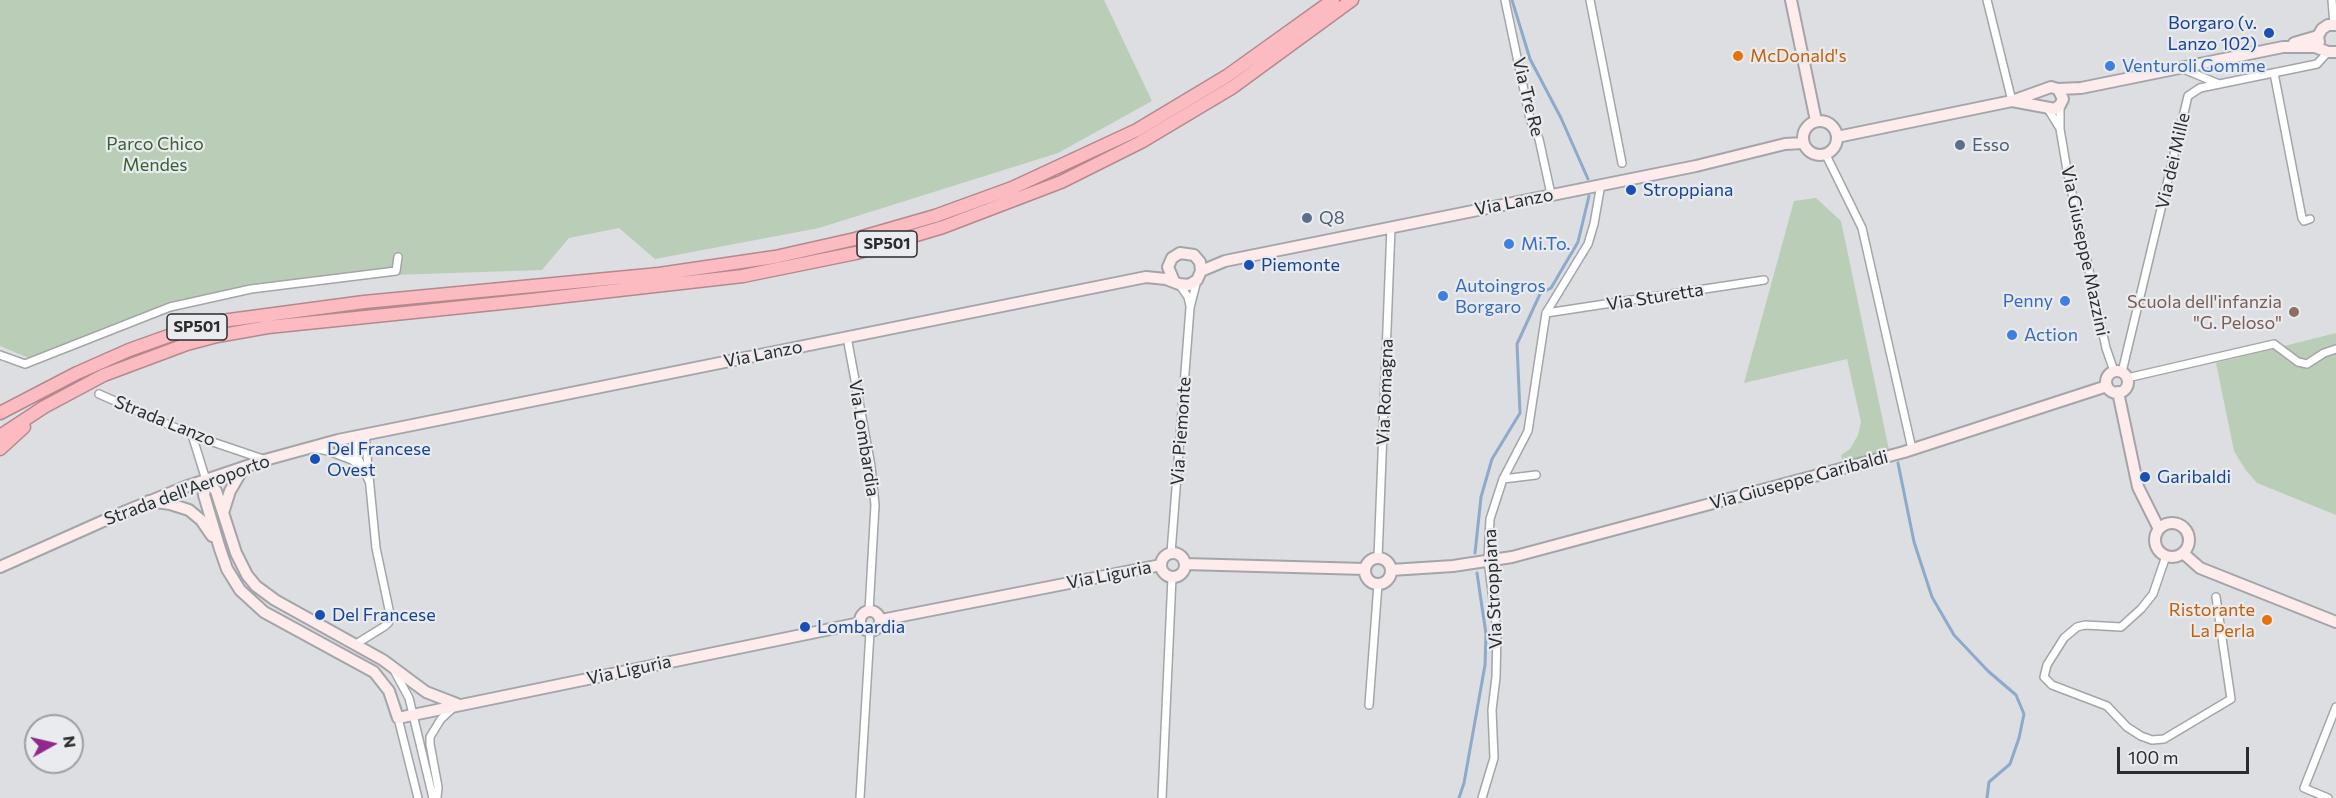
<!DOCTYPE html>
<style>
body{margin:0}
#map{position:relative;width:2336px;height:798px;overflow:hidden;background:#dcdee2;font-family:Commissioner,sans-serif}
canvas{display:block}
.north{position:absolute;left:24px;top:714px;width:60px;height:60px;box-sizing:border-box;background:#e9ebef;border:2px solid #9d9fa1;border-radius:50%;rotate:82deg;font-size:16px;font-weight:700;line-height:24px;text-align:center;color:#2b2c2d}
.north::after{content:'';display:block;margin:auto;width:21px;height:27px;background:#91298d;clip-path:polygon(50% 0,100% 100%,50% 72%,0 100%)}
.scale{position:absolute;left:2117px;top:747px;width:132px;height:27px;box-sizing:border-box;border:3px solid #2b2c2d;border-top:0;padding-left:8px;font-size:18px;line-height:21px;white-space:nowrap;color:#2b2c2d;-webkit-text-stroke:4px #e9ebef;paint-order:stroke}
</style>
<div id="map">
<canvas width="2336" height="798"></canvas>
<div class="north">N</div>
<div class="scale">100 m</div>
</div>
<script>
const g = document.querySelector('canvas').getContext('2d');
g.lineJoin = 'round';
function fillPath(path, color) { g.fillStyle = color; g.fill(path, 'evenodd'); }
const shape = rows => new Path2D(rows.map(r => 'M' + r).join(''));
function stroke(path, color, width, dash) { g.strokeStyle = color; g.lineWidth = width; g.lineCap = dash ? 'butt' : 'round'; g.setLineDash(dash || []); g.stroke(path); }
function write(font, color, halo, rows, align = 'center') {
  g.font = font + ' Commissioner,sans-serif'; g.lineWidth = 4.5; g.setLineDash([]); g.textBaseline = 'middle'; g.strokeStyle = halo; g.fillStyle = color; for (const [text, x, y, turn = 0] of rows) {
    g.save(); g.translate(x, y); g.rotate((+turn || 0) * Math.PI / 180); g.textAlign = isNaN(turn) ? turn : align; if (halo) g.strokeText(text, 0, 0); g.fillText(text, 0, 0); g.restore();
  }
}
fillPath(shape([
 [0,0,1104,0,1152,101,1058,153,819,228,655,259,619,228,569,238,542,270,304,278,144,315,31,359,0,346],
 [1816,198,1841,221,1889,450,1843,463,1841,455,1850,449,1858,435,1861,422,1847,359,1744,383,1794,201],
 [2336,333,2336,515,2257,483,2245,469,2234,451,2216,363]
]), '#baceb7');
stroke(shape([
 [1512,0,1530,59,1561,118,1588,179],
 [1898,463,1914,542,1932,597,1954,635,1988,671,2016,695,2024,714,2019,738,2010,764,1989,782,1987,798],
 [1475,553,1481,497,1492,459,1520,413,1517,344,1540,294,1551,288,1578,242,1589,196],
 [1459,798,1464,783,1485,665,1486,634,1477,573]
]), '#8daaca', 3);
const street = shape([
 [1505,0,1530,119,1539,139,1551,194],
 [1590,0,1622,163],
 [1987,0,2012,101],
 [2332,0,2334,24],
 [2181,68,2219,84],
 [2274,73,2302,218,2304,221,2310,219],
 [2060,105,2060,129,2067,170,2106,348,2114,371],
 [2048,109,2059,127],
 [1826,155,1862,228,1912,449],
 [1179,284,1188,297,1190,306],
 [1546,313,1764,280],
 [847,337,871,466,875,505,869,611],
 [0,355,25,364,170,307,251,289,396,271,398,257],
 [2122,372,2188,96,2200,88,2317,64,2328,52],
 [2127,378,2274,344,2298,362,2307,364,2324,353,2336,349],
 [99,394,192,435,263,459],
 [192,435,206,480],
 [354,437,358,458,369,481],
 [314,448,328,451,352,460,361,468],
 [1503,479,1536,475],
 [1171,553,1190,308,1197,280],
 [2166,556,2153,594,2141,609,2121,627,2085,625,2077,627,2064,638,2047,665,2044,677,2052,685,2107,706,2127,727,2141,736,2152,740,2164,739,2231,699,2216,597],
 [1378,558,1391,227],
 [356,644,385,626,389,622,390,614,376,548,365,435],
 [395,672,409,698,433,798],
 [1369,705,1378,584],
 [398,718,418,798],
 [437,798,438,787,430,744,430,737,441,719,453,708],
 [860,798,870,632],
 [1162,798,1172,577],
 [1482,798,1494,758,1492,710,1496,677,1497,631,1488,560,1490,519,1503,479,1528,431,1546,313,1588,244,1594,224,1601,184],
 [2328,798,2304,788,2336,707]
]);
const secondary = shape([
 [1791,0,1816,121],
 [2319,42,2318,36,2322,29,2328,25,2336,25],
 [2294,43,2318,36],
 [2012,101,2055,109,2060,105,2063,99,2058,89],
 '1803 138a17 17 0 1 1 34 0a17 17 0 1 1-34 0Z',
 [1837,137,2012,101,2051,87,2058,89,2081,88,2283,47,2315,47,2328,52,2336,52],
 [1201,271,1225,261,1696,166,1785,144,1803,143],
 '2106 382a11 11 0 1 1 22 0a11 11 0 1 1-22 0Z',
 [2118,392,2138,487,2159,529],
 [206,480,204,495,220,549,227,569,240,590,264,612,374,672,389,691,398,718,860,623],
 [206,480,216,491,236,553,247,575,256,586,275,600,383,660,426,692,457,704],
 [149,501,170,504,189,510,201,520,212,536],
 [223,513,230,491,244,467],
 '2155 540a17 17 0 1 1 34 0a17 17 0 1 1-34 0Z',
 '1161 565a12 12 0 1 1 24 0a12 12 0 1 1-24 0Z',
 [2183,553,2200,568,2336,622],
 '1365 571a13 13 0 1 1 26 0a13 13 0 1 1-26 0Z',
 [1185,564,1365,569],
 [0,567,119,514,185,487,265,460,338,440,1146,277,1166,279,1179,284,1189,285,1197,280,1201,271,1200,262,1194,255,1180,253,1172,258,1168,267,1174,281],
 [1391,570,1453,566,1512,557,1904,452,2107,386],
 '860 621a10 10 0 1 1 20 0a10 10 0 1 1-20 0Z',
 [881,620,1161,565]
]);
const highway = shape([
 [0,413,77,373,129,350,185,330,222,321,364,302,659,274,775,257,855,239,935,216,1012,188,1137,130,1227,76,1333,0],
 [0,436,44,407,104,375,187,344,217,336,268,327,531,300,743,276,856,253,943,227,1061,182,1141,142,1233,87,1352,0],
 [0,449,24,427]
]);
stroke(street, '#a3a5a8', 10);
stroke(secondary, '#a3a5a8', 14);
stroke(highway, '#b2898d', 15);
stroke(street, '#fff', 7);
stroke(secondary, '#feebec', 10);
stroke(highway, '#fbbbc0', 12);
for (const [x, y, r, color] of [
 [2269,33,6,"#1a4fb4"],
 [1738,56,6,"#e8710a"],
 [2110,66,6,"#3f7fe0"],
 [1960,145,6,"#5c6f8a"],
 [1631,190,6,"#1a4fb4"],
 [1307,218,6,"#5c6f8a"],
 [1509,244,6,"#3f7fe0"],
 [1249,265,6,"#1a4fb4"],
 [1443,296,6,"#3f7fe0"],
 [2065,301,6,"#3f7fe0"],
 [2294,312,6,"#8d6e63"],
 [2012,335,6,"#3f7fe0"],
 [315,459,6,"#1a4fb4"],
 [2145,477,6,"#1a4fb4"],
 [320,615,6,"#1a4fb4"],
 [2267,620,6,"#e8710a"],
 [805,627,6,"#1a4fb4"]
]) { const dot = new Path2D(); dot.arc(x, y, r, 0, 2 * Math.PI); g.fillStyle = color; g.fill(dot); stroke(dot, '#e9ebef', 2); }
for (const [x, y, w] of [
 [887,244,60],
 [197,327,60]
]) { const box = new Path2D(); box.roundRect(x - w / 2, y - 13, w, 26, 4.5); g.fillStyle = '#e9ebef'; g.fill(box); stroke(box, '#2b2c2d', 1.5); }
write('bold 16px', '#2b2c2d', null, [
 ["SP501",887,244],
 ["SP501",197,327]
]);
write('18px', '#164399', '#e9ebef', [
 ["Borgaro (v.",2257,23,"right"],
 ["Lanzo 102)",2257,44,"right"],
 ["Stroppiana",1643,190],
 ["Piemonte",1261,265],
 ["Del Francese",327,449],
 ["Ovest",327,470],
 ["Garibaldi",2157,477],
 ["Del Francese",332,615],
 ["Lombardia",817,627]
], 'left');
write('18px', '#c56008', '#e9ebef', [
 ["McDonald's",1750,56],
 ["Ristorante",2255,610,"right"],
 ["La Perla",2255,631,"right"]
], 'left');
write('18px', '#366cbe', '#e9ebef', [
 ["Venturoli Gomme",2122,66],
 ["Mi.To.",1521,244],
 ["Autoingros",1455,286],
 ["Borgaro",1455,307],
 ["Penny",2053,301,"right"],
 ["Action",2024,335]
], 'left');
write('18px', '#2b2c2d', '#e9ebef', [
 ["Via Tre Re",1528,97,76],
 ["Via dei Mille",2173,161,-77],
 ["Via Lanzo",1514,202,-11],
 ["Via Giuseppe Mazzini",2085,251,78],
 ["Via Sturetta",1655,297,-9],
 ["Via Lanzo",763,354,-11],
 ["Via Romagna",1385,392,-88],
 ["Strada Lanzo",165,421,22],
 ["Via Piemonte",1181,431,-86],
 ["Via Lombardia",864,438,81],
 ["Via Giuseppe Garibaldi",1799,480,-15],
 ["Strada dell'Aeroporto",187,490,-20],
 ["Via Liguria",1109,575,-11],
 ["Via Stroppiana",1493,589,-93],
 ["Via Liguria",629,670,-12]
]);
write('18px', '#386131', '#e9ebef', [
 ["Parco Chico",155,144],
 ["Mendes",155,165]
]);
write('18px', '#4e5e75', '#e9ebef', [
 ["Esso",1972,145],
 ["Q8",1319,218]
], 'left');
write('18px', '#785e54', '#e9ebef', [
 ["Scuola dell'infanzia",2282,302],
 ["\"G. Peloso\"",2282,323]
], 'right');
</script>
